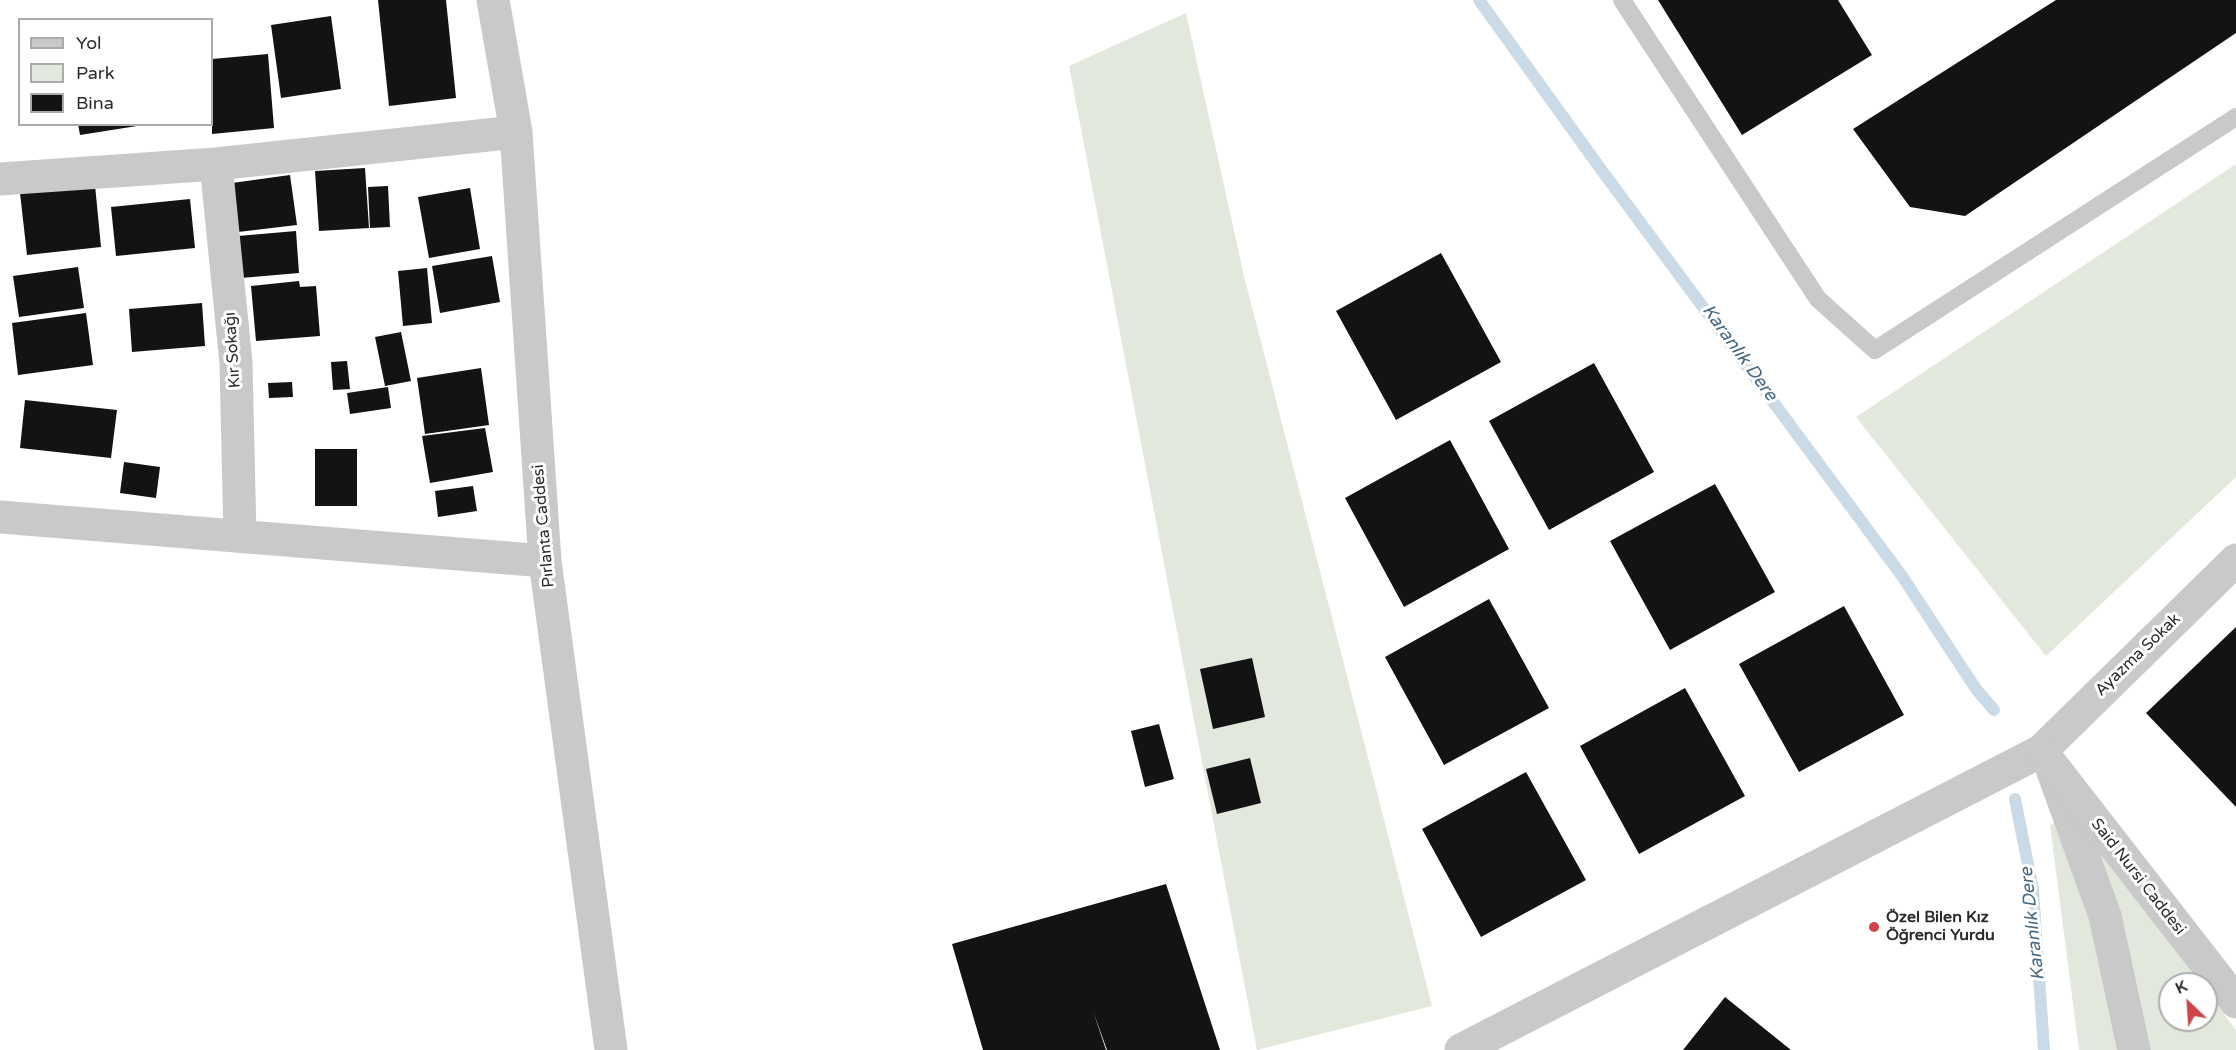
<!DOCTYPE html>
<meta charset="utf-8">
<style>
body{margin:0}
#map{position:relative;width:2236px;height:1050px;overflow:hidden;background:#fff;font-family:"Varela Round",sans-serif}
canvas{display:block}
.legend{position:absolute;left:18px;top:18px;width:195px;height:108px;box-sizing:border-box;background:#fff;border:2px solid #ababab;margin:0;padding:8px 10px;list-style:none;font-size:18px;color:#2c2c2c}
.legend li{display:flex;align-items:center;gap:12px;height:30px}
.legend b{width:30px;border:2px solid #ababab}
.north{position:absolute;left:2158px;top:972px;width:60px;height:60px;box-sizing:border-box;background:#fff;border:2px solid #ababab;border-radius:50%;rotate:335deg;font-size:16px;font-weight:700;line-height:24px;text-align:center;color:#2c2c2c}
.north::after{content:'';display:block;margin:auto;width:21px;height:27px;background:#cf4349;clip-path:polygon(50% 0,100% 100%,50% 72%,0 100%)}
</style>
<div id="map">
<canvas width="2236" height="1050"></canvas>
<ul class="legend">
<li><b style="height:8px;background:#c9c9c9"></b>Yol</li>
<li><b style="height:16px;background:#e2e8dc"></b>Park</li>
<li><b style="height:16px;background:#131313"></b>Bina</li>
</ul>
<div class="north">K</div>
</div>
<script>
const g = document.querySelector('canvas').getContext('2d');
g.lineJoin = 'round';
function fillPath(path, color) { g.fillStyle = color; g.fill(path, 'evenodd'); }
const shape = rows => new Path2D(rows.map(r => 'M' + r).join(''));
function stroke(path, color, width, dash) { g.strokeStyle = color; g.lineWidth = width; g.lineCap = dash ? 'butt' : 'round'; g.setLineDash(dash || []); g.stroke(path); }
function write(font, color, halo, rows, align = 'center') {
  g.font = font + ' "Varela Round",sans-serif'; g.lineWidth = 6; g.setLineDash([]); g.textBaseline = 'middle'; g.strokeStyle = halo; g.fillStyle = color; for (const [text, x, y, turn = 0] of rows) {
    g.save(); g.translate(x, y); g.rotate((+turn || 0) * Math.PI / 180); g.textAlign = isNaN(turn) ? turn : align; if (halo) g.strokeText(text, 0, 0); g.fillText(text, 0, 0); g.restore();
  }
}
fillPath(shape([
 [1186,13,1244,276,1432,1006,1257,1050,1069,66],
 [2236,164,2236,477,2046,656,1856,417],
 [2073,814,2201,984,2170,984,2170,1020,2206,1020,2206,990,2236,1030,2236,1050,2079,1050,2050,825]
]), '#e2e8dc');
stroke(shape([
 [1479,0,1600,168,1902,576,1976,689,1994,710],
 [2015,799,2033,890,2044,1050]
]), '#cadae6', 12);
fillPath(shape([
 [378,0,446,0,456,98,389,106],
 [1658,0,1838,0,1872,55,1742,135],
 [2056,0,2236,0,2236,33,1965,216,1910,207,1853,129],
 [331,16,341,89,281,98,271,25],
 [268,54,274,128,212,134,212,59],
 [78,124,137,124,137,126,80,135],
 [365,168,369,228,319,231,315,171],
 [290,175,297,225,238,232,232,183],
 [95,185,101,247,27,255,20,193],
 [388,186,390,227,370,228,368,187],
 [470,188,480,249,429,258,418,197],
 [190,199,195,248,116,256,111,207],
 [296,231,299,273,241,278,238,236],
 [1441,253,1501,362,1396,420,1336,311],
 [492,256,500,302,440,313,432,266],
 [78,267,84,308,19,317,13,276],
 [427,268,432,323,403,326,398,271],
 [299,281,300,287,316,286,320,336,256,341,251,286],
 [202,303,205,346,132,352,129,309],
 [86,313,93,365,18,375,12,323],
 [401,332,411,381,385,386,375,337],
 [347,361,350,389,333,390,331,362],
 [1594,363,1654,472,1549,530,1489,421],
 [481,368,489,425,425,434,417,378],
 [292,382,293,397,269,398,268,383],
 [388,387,391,408,350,414,347,393],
 [25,400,117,410,111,458,20,448],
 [485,428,493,472,430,483,422,436],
 [1450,440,1509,549,1404,607,1345,498],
 [315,449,357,449,357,506,315,506],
 [124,462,160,467,156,498,120,493],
 [1715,484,1775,592,1670,650,1610,541],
 [473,486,477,511,438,517,435,491],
 [1489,599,1549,708,1444,765,1385,657],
 [1844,606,1904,715,1799,772,1739,664],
 [2236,627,2236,807,2146,713],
 [1252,658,1265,717,1213,729,1200,669],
 [1685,688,1745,796,1639,854,1580,746],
 [1159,724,1174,779,1145,787,1131,731],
 [1250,758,1261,803,1217,814,1206,769],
 [1526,772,1586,880,1481,937,1422,829],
 [1166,884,1220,1050,1107,1050,1093,1011,1106,1050,983,1050,952,944],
 [1725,997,1791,1050,1683,1050]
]), '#131313');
stroke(shape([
 [1622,0,1818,299,1875,350,2236,117]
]), '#c9c9c9', 18);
stroke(shape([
 [493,0,516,132,545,561,611,1050],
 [216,164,236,363,240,536],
 [0,179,216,164,516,132],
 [0,517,545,561],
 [2052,769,2105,916,2134,1050],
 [1461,1050,2041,751,2236,560]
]), '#c9c9c9', 33);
stroke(shape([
 [2041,751,2236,1002]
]), '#c9c9c9', 33);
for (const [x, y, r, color] of [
 [1874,927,6,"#cf4349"]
]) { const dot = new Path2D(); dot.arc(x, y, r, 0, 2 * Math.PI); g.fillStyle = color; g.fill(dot); stroke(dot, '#fff', 2); }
write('16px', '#2c2c2c', '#fff', [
 ["Kır Sokağı",233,350,-94],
 ["Pırlanta Caddesi",544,526,-95],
 ["Ayazma Sokak",2138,655,-44],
 ["Said Nursi Caddesi",2138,877,52]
]);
write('bold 16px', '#2c2c2c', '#fff', [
 ["Özel Bilen Kız",1886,918],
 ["Öğrenci Yurdu",1886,936]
], 'left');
write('italic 18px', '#456984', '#fff', [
 ["Karanlık Dere",1739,353,54],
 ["Karanlık Dere",2033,924,-96]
]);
</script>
